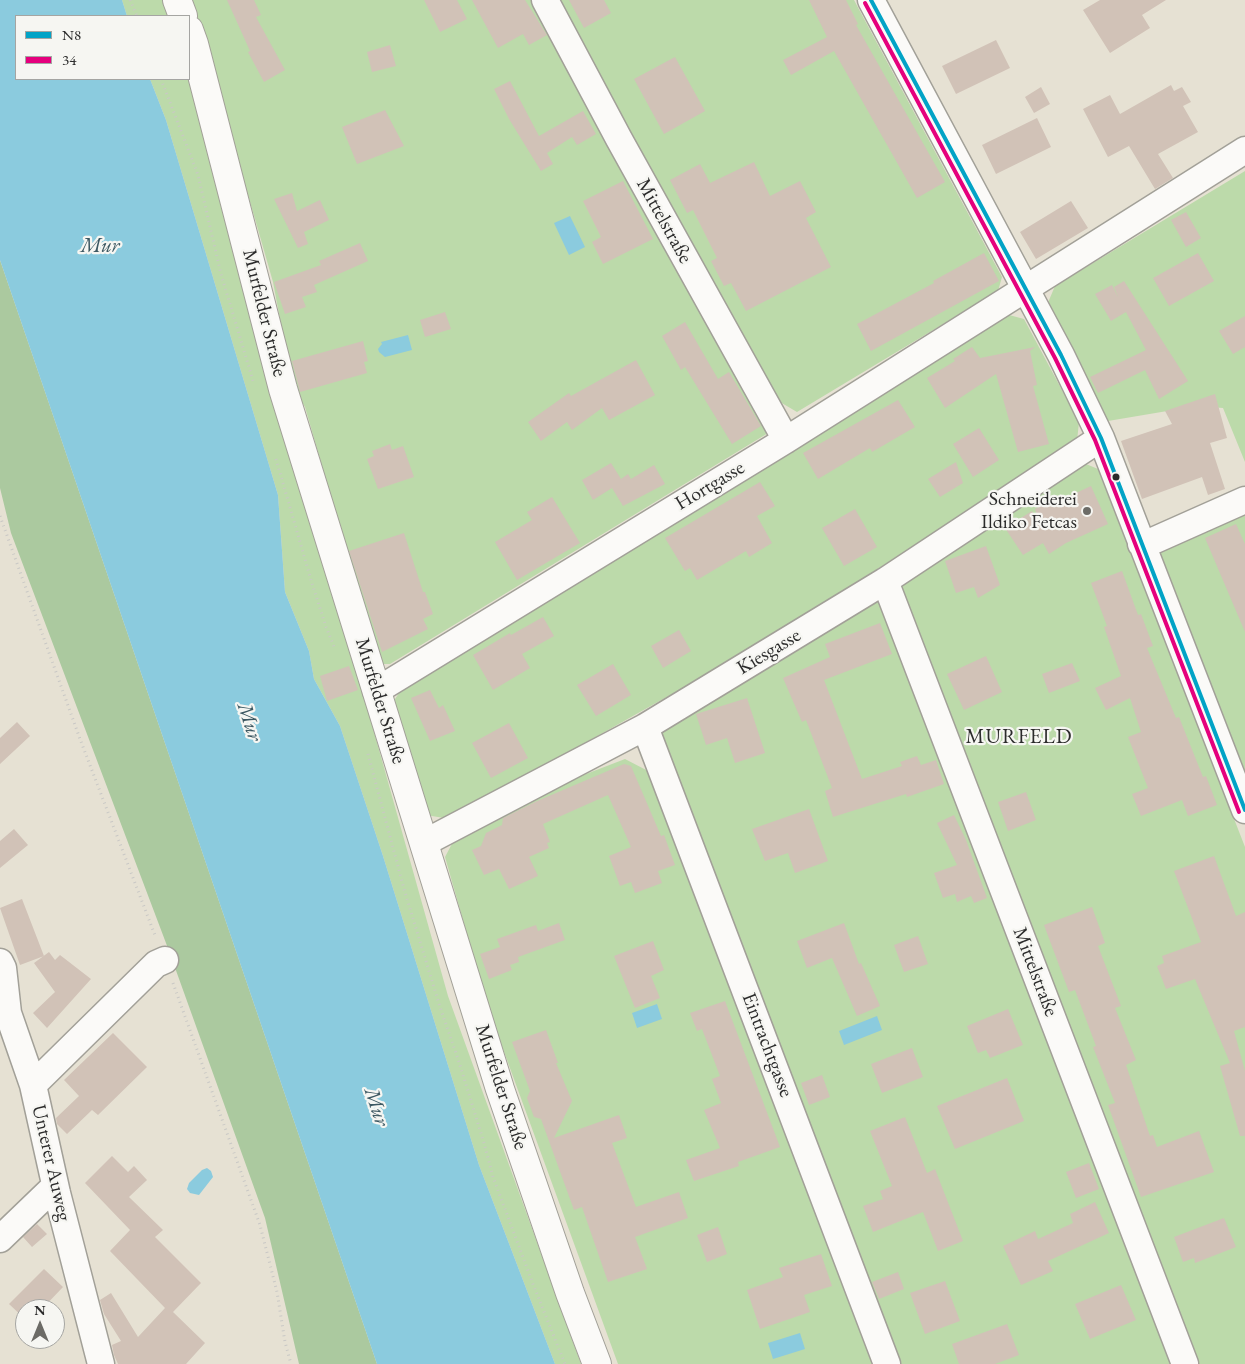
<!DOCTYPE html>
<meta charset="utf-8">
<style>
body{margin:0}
#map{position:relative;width:1245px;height:1364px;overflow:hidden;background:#e6e1d3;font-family:"EB Garamond",serif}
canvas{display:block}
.legend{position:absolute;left:15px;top:15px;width:175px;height:65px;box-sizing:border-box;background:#f6f6f2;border:1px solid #a5a5a2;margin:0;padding:6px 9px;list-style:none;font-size:15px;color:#2b2b2b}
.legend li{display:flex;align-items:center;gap:10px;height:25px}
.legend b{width:25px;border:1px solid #a5a5a2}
.north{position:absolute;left:15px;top:1299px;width:50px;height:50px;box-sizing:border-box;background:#f6f6f2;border:1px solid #a5a5a2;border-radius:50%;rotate:0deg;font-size:14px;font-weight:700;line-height:20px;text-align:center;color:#2b2b2b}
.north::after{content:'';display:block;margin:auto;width:18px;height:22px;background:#6c6b66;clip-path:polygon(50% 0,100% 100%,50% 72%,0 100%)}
</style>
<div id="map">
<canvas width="1245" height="1364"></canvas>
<ul class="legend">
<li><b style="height:6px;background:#02a3c6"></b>N8</li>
<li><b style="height:6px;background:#e5007d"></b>34</li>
</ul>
<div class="north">N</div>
</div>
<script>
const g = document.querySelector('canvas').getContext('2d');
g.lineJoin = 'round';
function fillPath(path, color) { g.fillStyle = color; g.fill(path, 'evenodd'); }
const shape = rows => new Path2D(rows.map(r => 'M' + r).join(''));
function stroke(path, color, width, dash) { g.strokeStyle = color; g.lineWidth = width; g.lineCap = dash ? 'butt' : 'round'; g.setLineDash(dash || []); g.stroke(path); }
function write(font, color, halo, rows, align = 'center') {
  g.font = font + ' "EB Garamond",serif'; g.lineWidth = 4.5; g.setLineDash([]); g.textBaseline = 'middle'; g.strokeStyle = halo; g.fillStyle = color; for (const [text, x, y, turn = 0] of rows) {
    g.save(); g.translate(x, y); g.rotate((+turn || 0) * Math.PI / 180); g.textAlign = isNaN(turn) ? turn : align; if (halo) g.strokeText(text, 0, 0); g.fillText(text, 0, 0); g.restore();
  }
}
fillPath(shape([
 [122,0,162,0,168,16,127,16],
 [187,0,535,0,773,430,390,664,379,664,305,407,297,394,288,362,273,282,255,219,204,46],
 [558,0,854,0,1002,277,998,291,797,412,780,402,681,228],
 [150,79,189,79,211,150,448,996,581,1364,555,1364,479,1165,383,856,340,726,314,679,309,651,285,592,278,495,166,120],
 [1245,171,1245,462,1223,408,1197,406,1108,421,1047,305,1055,286],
 [1009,315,1024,319,1079,422,1077,441,759,645,450,819,426,815,393,702,405,684],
 [1086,464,1098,469,1245,847,1245,1364,1196,1364,897,586],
 [1245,510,1245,771,1160,553,1167,544],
 [870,600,881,604,1173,1364,896,1364,659,736,665,722],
 [625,759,650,772,873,1364,618,1364,488,1008,445,857,454,840,529,796]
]), '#bcdaaa');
fillPath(shape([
 [0,260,377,1364,299,1364,265,1218,169,951,11,533,0,488]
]), '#abc99f');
fillPath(shape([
 [0,0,122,0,127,16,16,16,16,79,150,79,166,120,278,495,285,592,309,651,314,679,340,726,383,856,479,1165,555,1364,377,1364,0,260],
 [570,216,585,247,569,255,554,223],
 [408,335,412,350,385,357,379,352,378,349,382,344,381,342],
 [657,1004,662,1019,637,1028,632,1013],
 [877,1016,882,1030,844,1045,839,1031],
 [207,1168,211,1171,213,1177,199,1195,190,1193,187,1189,189,1183,202,1170],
 [800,1333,805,1349,773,1359,768,1343]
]), '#8bcbde');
fillPath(shape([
 [227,0,254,0,261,15,256,17,285,70,264,82,248,52,250,51],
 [424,0,457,0,467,19,440,32],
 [472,0,525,0,547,35,529,45,523,34,498,48],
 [569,0,604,0,611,13,584,28],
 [809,0,846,0,858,24,856,25,945,182,917,198,834,51,791,75,783,60,827,37],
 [1100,0,1166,0,1142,15,1150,28,1110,53,1083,10],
 [996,40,1010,68,956,94,942,66],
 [390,45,396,66,372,72,367,52],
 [675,57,705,111,664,134,634,79],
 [510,81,539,136,583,111,596,134,577,145,572,137,547,153,553,164,541,171,509,119,494,89],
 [1171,85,1174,91,1182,87,1191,102,1183,106,1198,132,1158,154,1173,178,1155,189,1129,146,1108,157,1083,109,1110,95,1120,114],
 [1041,87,1050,104,1034,113,1025,97],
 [385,110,404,146,357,164,342,127],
 [1037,118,1051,147,996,174,982,145],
 [754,162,770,196,800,181,816,212,806,218,831,267,746,311,731,283,724,286,711,261,717,258,693,210,687,213,670,180,700,164,710,183],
 [623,181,653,239,603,264,592,242,601,237,583,201],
 [292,193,297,211,320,200,329,220,304,232,308,244,298,248,274,199],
 [1071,201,1088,228,1036,259,1020,232],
 [1186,212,1201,238,1186,247,1171,220],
 [360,243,368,261,314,285,317,292,302,297,306,307,285,314,274,282,321,265,319,261],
 [984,253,999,281,871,351,857,324,934,283,933,281],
 [1198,253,1214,281,1169,306,1153,278],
 [1124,281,1188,381,1159,399,1145,370,1098,393,1090,377,1146,350,1126,312,1111,321,1095,294,1112,285,1118,297,1114,287],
 [445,312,451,329,425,337,420,320],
 [1245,316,1245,347,1233,354,1219,331],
 [685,322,718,379,729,372,761,426,732,444,685,367,681,370,662,336],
 [363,341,368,361,364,362,367,373,300,392,292,361],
 [972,347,980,358,1035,347,1030,351,1037,385,1033,386,1049,444,1018,452,996,374,945,408,927,378,955,361,953,359],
 [636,360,655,395,609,420,602,408,572,430,567,422,541,441,528,422,569,393,571,396],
 [1215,394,1227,438,1210,443,1225,489,1208,495,1202,477,1142,499,1121,441,1172,424,1165,411],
 [898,400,915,427,872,452,870,448,818,479,803,453],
 [979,428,999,460,973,477,953,444],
 [390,444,392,450,403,446,414,477,378,489,367,459,374,456,372,451],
 [956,462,963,483,940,497,928,479],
 [611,463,621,479,628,474,631,479,654,465,665,484,623,506,612,488,593,500,582,480],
 [760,482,775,506,757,516,772,543,749,557,746,551,697,580,690,568,685,571,665,538],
 [1091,486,1108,524,1066,543,1049,554,1043,543,1023,555,1005,528,1032,511,1038,520,1035,509,1049,500,1052,504],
 [552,497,580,543,517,580,495,542,532,520,527,512],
 [855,509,877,547,844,566,822,528],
 [1236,524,1245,544,1245,632,1205,538],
 [404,533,423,592,425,592,433,614,423,619,428,629,382,652,349,551],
 [986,546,1000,585,978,598,974,587,956,593,945,561],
 [1122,571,1138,615,1141,614,1153,646,1147,648,1176,718,1179,717,1203,777,1206,776,1217,805,1188,816,1182,800,1141,816,1132,794,1148,788,1128,737,1141,732,1130,698,1106,710,1095,688,1121,676,1104,627,1107,626,1091,583],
 [543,617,554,636,522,654,530,668,493,690,473,655,510,633,511,635],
 [880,623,892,654,824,680,862,779,902,766,900,762,917,756,921,765,936,760,944,784,907,797,906,794,833,817,825,791,832,788,806,720,802,722,783,678,830,657,825,644],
 [679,630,691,651,663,668,651,646],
 [986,656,1002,692,964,710,947,674],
 [1072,663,1080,681,1049,693,1042,674],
 [613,664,631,695,596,716,577,685],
 [349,666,358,690,327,701,320,676],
 [430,690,439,708,443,705,455,731,430,741,411,698],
 [747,698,765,753,735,763,727,738,706,745,696,714],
 [17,722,30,736,0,764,0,738],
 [509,723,528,758,491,778,472,743],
 [624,764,631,766,661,836,664,835,675,865,658,871,662,883,635,893,631,882,620,886,609,856,631,847,608,795,543,824,550,842,547,843,549,848,529,857,538,876,509,889,499,869,484,875,472,850,481,846,486,833,502,825,503,818,535,802],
 [1026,792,1036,820,1008,831,998,802],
 [809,809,828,861,795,873,788,853,765,861,752,829],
 [954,815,966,840,987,898,974,903,971,896,957,902,955,894,943,898,934,873,957,865,937,823],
 [14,829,28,845,0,868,0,841],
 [1214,856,1236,916,1245,912,1245,1027,1234,1031,1245,1071,1245,1136,1240,1136,1220,1066,1230,1063,1195,979,1166,989,1157,966,1164,963,1162,956,1201,942,1174,871],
 [22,899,44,956,20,965,0,908],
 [1092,907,1105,943,1098,946,1121,1006,1115,1008,1136,1060,1126,1065,1150,1136,1153,1135,1157,1147,1199,1131,1214,1172,1141,1197,1108,1105,1115,1103,1093,1047,1096,1046,1075,990,1069,992,1044,925],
 [559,923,565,940,518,957,519,962,510,965,512,970,489,979,480,954,500,947,497,939,536,925,538,931],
 [844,923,859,964,861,963,880,1006,857,1016,832,958,807,968,797,941],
 [918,936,928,964,904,972,894,945],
 [653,941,664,970,651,976,660,998,635,1008,614,956],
 [49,952,55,960,60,955,91,979,47,1028,33,1013,55,992,34,963],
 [725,1001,780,1147,738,1162,739,1166,694,1181,686,1160,720,1148,704,1110,721,1103,712,1079,720,1076,702,1029,697,1031,690,1013],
 [1008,1009,1023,1045,990,1058,986,1050,978,1053,967,1026],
 [546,1030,558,1063,556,1063,572,1101,554,1138,619,1115,627,1138,612,1143,636,1207,679,1192,688,1218,635,1237,647,1269,608,1282,582,1207,574,1210,541,1119,534,1117,527,1098,530,1091,512,1042],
 [113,1033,147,1067,98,1115,92,1110,67,1134,57,1124,56,1118,79,1096,64,1080],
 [912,1048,923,1077,882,1093,871,1064],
 [822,1075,830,1097,809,1105,801,1083],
 [1007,1078,1024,1121,955,1149,937,1106],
 [905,1117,927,1173,935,1169,963,1241,938,1251,923,1212,873,1232,863,1206,883,1199,880,1191,892,1186,870,1131],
 [112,1156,128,1172,134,1166,147,1180,129,1197,163,1230,155,1237,201,1283,173,1312,205,1343,186,1364,118,1364,114,1355,112,1345,121,1341,104,1314,100,1300,111,1293,138,1337,165,1308,110,1251,130,1230,85,1183],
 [1089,1163,1099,1189,1076,1198,1066,1172],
 [1095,1202,1109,1233,1048,1261,1053,1271,1021,1285,1003,1246,1035,1231,1038,1239,1073,1223,1070,1214],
 [1224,1218,1236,1247,1195,1263,1194,1258,1183,1262,1174,1237],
 [37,1224,47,1234,32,1247,23,1237],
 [718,1227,727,1254,707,1262,697,1235],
 [821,1254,832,1286,804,1295,810,1312,760,1329,747,1290,783,1277,779,1268],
 [44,1269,63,1287,42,1309,25,1309,25,1319,9,1304],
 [898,1272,904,1289,879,1299,872,1282],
 [945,1281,960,1321,925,1334,910,1293],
 [1121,1285,1136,1320,1090,1339,1075,1304],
 [1007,1324,1019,1355,995,1364,959,1364,952,1344]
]), '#d1c2b7');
const street = shape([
 [545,0,619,139,786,440],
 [871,0,1061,355,1101,438,1245,810],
 [1141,544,1155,540,1245,500],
 [885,581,1185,1364],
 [376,691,786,440,1245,150],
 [645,727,887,1364],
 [424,843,645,727,885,581,1101,438],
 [0,962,3,968,8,1013,33,1085,57,1193,101,1364],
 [33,1085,156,964,165,960],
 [0,1239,55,1186]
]);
const secondary = shape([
 [177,0,183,16],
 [189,30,194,44,283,389,500,1089,570,1293,597,1364]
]);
stroke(street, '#a2a098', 29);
stroke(secondary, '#a2a098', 30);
stroke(shape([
 [130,0,137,16],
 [161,79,198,175,221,274,254,384],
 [276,459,311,580,326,627,335,649],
 [0,516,80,739,156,938],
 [368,754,404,889,440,1007,459,1062,484,1143,493,1177,533,1284,565,1364],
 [173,983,260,1225,277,1292,285,1342,291,1364]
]), '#c9c8c5', 3, [1, 4]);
stroke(street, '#fbfaf8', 26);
stroke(secondary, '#fbfaf8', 28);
stroke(shape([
 [871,0,1061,355,1101,438,1245,810]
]), '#02a3c6', 4);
stroke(shape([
 [865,3,1055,358,1095,440,1239,812]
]), '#e5007d', 4);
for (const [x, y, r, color] of [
 [1116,477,4.5,"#2b2b2b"],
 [1087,511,5,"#6c6b66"]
]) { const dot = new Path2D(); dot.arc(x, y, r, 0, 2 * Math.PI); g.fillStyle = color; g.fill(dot); stroke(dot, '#f6f6f2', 2); }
write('20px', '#2b2b2b', '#f6f6f2', [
 ["Mittelstraße",664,221,61],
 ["Murfelder Straße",264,313,76],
 ["Hortgasse",710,486,-31],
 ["Kiesgasse",769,652,-31],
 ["Murfelder Straße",380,701,73],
 ["Mittelstraße",1035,972,69],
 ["Eintrachtgasse",767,1045,69],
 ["Murfelder Straße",501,1087,72],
 ["Unterer Auweg",51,1163,77]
]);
write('20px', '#2b2b2b', '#f6f6f2', [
 ["Schneiderei",1077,500],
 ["Ildiko Fetcas",1077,523]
], 'right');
write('italic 21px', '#3c5862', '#f6f6f2', [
 ["Mur",100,246],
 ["Mur",249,722,72],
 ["Mur",376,1107,72]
]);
g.letterSpacing = '1px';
write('21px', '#2b2b2b', '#f6f6f2', [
 ["MURFELD",1019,737]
]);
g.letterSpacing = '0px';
</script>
